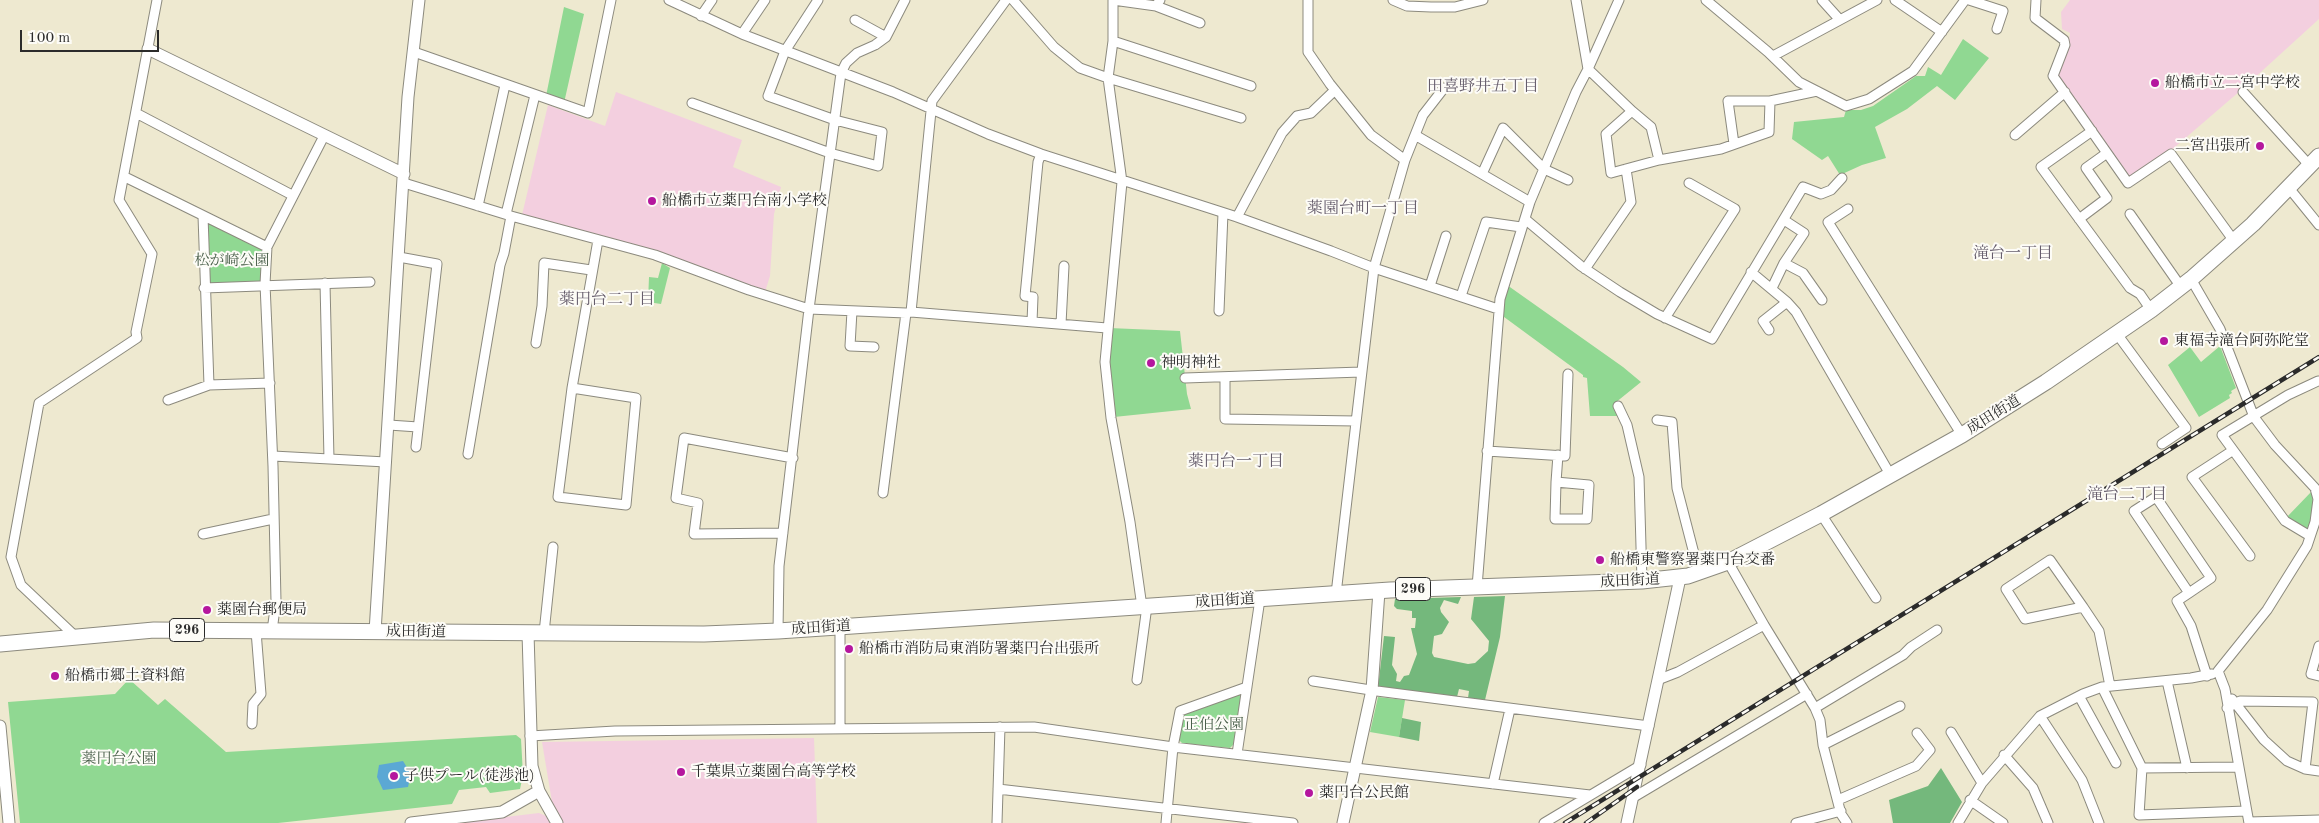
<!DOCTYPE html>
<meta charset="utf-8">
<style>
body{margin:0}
#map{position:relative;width:2319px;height:823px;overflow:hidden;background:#eee9d0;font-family:"Old Standard TT",serif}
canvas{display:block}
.scale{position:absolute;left:20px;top:30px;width:139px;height:22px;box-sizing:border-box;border:2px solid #2b2b2b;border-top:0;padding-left:6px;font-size:15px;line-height:18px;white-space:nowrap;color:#2b2b2b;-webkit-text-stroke:4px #fdfcf7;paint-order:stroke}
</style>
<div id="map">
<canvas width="2319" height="823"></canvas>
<div class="scale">100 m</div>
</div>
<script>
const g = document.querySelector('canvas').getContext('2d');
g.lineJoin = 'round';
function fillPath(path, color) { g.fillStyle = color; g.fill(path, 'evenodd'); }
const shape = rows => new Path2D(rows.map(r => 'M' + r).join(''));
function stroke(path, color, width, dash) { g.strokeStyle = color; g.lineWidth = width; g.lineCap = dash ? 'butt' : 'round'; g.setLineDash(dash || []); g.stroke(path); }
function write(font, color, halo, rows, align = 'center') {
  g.font = font + ' "Old Standard TT","Noto Serif JP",serif'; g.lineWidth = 4; g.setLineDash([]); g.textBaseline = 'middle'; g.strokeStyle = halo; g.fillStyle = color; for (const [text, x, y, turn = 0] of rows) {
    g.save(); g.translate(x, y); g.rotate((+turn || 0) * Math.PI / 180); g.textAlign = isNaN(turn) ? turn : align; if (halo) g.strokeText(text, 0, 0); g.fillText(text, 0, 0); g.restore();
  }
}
fillPath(shape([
 [2070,0,2319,0,2319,19,2240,91,2168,153,2130,177,2056,75,2069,42,2070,33,2062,29,2061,12],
 [616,92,742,140,733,167,781,187,774,214,770,276,765,292,522,215,548,105,605,126],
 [814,738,817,823,562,823,552,802,542,742],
 [539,813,546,816,550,823,455,823]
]), '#f3cfdf');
fillPath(shape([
 [564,7,584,14,564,103,546,96],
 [1963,39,1989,58,1955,100,1937,86,1907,109,1875,127,1886,158,1862,165,1840,175,1828,156,1822,160,1792,139,1794,122,1844,117,1846,110,1861,110,1873,106,1916,76,1925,76,1928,67,1941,75],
 [207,222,262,249,263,282,214,285,209,282],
 [662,263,670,268,661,304,648,302,649,277,658,278],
 [1507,285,1623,367,1641,382,1615,403,1619,416,1590,416,1587,378,1583,377,1583,375,1500,314],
 [1109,328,1180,331,1187,394,1191,409,1114,417,1108,361],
 [2220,346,2236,388,2231,391,2232,393,2229,395,2230,398,2199,417,2168,365,2190,347,2201,362],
 [2312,491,2313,502,2309,529,2303,530,2286,518],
 [129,679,158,705,165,699,226,752,516,735,521,739,523,775,520,789,490,793,486,787,459,790,452,804,278,823,20,823,8,702,115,694],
 [1241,694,1234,744,1230,748,1182,743,1179,740,1184,713],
 [1378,697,1405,700,1399,737,1370,732]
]), '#90d892');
fillPath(shape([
 [1505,596,1500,637,1485,700,1468,698,1469,691,1459,689,1457,697,1378,688,1384,636,1395,637,1392,665,1397,674,1396,681,1400,682,1404,676,1409,675,1417,654,1411,628,1415,628,1416,618,1412,618,1412,611,1397,609,1394,606,1395,599,1461,597,1458,604,1444,600,1440,608,1441,612,1449,622,1442,634,1434,636,1432,653,1434,657,1468,664,1475,663,1488,651,1489,641,1471,619,1474,597],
 [1402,718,1421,722,1419,741,1399,737],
 [1941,768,1962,802,1950,823,1893,823,1889,800,1928,786]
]), '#74b87c');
fillPath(shape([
 [403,761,411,774,408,787,383,790,377,777,379,765]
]), '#5ba8d4');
const street = shape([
 [669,0,742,34,893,92,988,134,1041,154,1237,217,1331,251,1374,268,1498,309],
 [1013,0,1054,47,1080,68,1108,78,1241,118],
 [1113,0,1113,41,1108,78,1122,182,1105,362,1111,418,1130,522,1142,607],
 [1113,0,1156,6,1160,0],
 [1308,0,1308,52,1330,84,1371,135,1405,160],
 [1393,0,1407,6,1431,7,1455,7,1483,0],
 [1576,0,1588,69,1632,111,1606,134,1611,173,1659,160,1721,149,1769,132,1770,101],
 [1706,0,1768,52,1799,82,1846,106,1869,99,1913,71,1965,0],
 [1822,0,1840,20],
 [1895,0,1942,32],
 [1969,0,2003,11,1997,29],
 [2036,0,2035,18,2064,40,2065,45,2053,76,2128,183,2171,154,2234,241],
 [1156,6,1200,23],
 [701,16,712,0],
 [855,20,886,37],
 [742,34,765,0],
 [1113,41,1251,86],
 [414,52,588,113,611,0],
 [1773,56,1877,0],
 [2243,92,2310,166],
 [692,103,830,153,878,166,882,132,835,120,768,96,785,51,818,0],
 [1632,111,1651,127,1659,160],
 [136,113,292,195],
 [2092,131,2041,167,2130,288,2140,294,2151,310],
 [1415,135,1423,115,1444,88],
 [2015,135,2065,92],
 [1734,144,1728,101,1770,101,1817,91],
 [1482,174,1503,128,1544,169,1568,180],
 [125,177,267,247],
 [404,183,511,216,655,255,749,290,809,309,906,313,911,312,1107,328],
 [2289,188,2319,225],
 [478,206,505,85],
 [1848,209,1828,222,1962,435],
 [506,214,535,95],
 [2130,214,2181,287],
 [203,216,209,385],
 [1237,217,1282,133,1297,116,1311,113,1335,90],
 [1525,219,1581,266,1620,292,1657,314,1712,339,1803,187,1821,194,1831,190,1842,178],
 [2079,219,2107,198,2086,168,2107,153],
 [399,257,437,264,416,447],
 [1784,263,1803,273,1822,300],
 [1585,269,1631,202,1626,169],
 [1751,272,1787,302,1796,312,1891,476],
 [2191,279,2220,329,2254,417,2275,445,2315,488,2318,499,2315,522,2307,546,2267,610,2218,671,2225,689,2249,823],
 [325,283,329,459],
 [1430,286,1446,236],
 [204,288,370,282],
 [1772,288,1784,263,1804,233,1784,220],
 [1461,296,1486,222,1521,227],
 [852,311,850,346,874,347],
 [1219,311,1223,213],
 [911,312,932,101,1006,0],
 [1665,318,1735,209,1689,183],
 [1032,322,1033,297,1025,296,1038,162,1041,154],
 [1061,324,1064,266],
 [1769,330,1763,321,1787,302],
 [2117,334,2186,428,2162,444],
 [536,343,542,306,544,263,591,270],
 [1225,377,1225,419,1356,421],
 [1185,378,1361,372],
 [572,388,636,398,626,505,558,497,572,388,598,240],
 [168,400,209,385,270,383],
 [1618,406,1627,425,1639,477,1642,581],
 [1657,420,1672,422,1677,488,1699,573],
 [389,425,418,427],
 [1487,451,1565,456,1568,374],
 [2232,451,2192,477,2250,556],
 [468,454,500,265,504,253,511,216],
 [273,456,386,462],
 [1556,482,1589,485,1587,519,1555,519,1556,482,1558,455],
 [883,493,906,313],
 [1821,514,1876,598],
 [783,533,694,534,698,503,676,498,684,438,793,458],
 [203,534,273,519],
 [2310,536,2285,521,2222,435,2288,395,2318,381],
 [1728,562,1764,625,1815,708,1820,720,1823,745,1841,814,1847,823],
 [1477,587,1500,299,1530,202,1576,92,1588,69,1619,0],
 [2189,593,2134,511,2156,497,2211,578,2189,593,2177,601,2191,626,2207,676],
 [1336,594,1374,268,1405,160,1415,135,1530,202],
 [2083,607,2025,619,2006,589,2050,560,2083,607,2099,631,2110,686],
 [840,627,840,729],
 [272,631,276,601,273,466,265,284,267,247,324,136],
 [778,631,779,566,809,309,841,73,846,63,857,53,875,45,886,37,905,0],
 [544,633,553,547],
 [75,636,21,585,11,557,39,403,137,338,136,332,152,254,119,200,157,0],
 [2319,646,2311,674,2319,676],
 [1660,679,1678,672,1764,625],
 [1137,680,1147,606],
 [1313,681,1377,691,1649,726],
 [2167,681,2187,768],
 [2102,687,2142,768,2139,815,2246,811],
 [2079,696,2116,763],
 [2232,699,2264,740,2287,761,2305,769,2319,771],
 [1815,708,1903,655,1911,647,1937,630],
 [2227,708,2240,701,2313,702,2305,769],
 [2040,716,2082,780,2099,823],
 [252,724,253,704,261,694,256,631],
 [1951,732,1982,783],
 [530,736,615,731,1034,727,1173,747,1590,795],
 [1823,745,1900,706],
 [1237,754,1260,599],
 [2004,755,2033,788,2048,823],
 [2142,768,2238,767],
 [1493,784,1510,709],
 [998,789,1293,823],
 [1634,797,1807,694],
 [1838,800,1916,766,1930,750,1917,733],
 [1970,800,2003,823],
 [2249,822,2319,820],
 [997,823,1000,727],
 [1166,823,1173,747,1180,711,1247,687],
 [1544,823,1641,765],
 [1796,823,1841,811],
 [1958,823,1982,783,2040,716,2083,694,2102,687,2191,678,2212,674]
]);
const secondary = shape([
 [148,49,404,174],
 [375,632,408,97,419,0],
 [528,633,532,766,539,791,557,823],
 [0,726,9,823],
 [411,823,502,812,539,791],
 [1343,823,1372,690,1379,591],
 [1627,823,1680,578]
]);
const highway = shape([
 [0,644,154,630,704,634,778,631,1390,590,1642,581,1688,576,1728,562,1821,514,1962,435,2046,382,2151,310,2191,279,2253,224,2319,156]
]);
stroke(street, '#8c8a7e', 11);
stroke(secondary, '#8c8a7e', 13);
stroke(highway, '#8c8a7e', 17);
stroke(street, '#fff', 9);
stroke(secondary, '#fff', 11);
stroke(highway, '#fff', 15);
const rail = shape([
 [1565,823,2319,357],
 [1586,823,1637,787]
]);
stroke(rail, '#2b2b2b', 4.5);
stroke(rail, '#fdfcf7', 2.5, [8]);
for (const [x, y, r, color] of [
 [2155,83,5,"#b5179e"],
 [2260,146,5,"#b5179e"],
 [652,201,5,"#b5179e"],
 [2164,341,5,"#b5179e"],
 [1151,363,5,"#b5179e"],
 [1600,560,5,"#b5179e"],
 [207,610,5,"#b5179e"],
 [849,649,5,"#b5179e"],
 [55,676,5,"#b5179e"],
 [681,772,5,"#b5179e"],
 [394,776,5,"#b5179e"],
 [1309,793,5,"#b5179e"]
]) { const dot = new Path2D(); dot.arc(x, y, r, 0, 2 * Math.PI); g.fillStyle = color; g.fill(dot); stroke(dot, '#fdfcf7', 2); }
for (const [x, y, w] of [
 [1413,589,35],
 [187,630,35]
]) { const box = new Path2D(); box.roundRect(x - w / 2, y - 11.5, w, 23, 4); g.fillStyle = '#fdfcf7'; g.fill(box); stroke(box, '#2b2b2b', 1); }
write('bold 14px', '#2b2b2b', null, [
 ["296",1413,589],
 ["296",187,630]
]);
write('15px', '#2b2b2b', '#fdfcf7', [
 ["船橋市立二宮中学校",2165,83],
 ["二宮出張所",2250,146,"right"],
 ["船橋市立薬円台南小学校",662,201],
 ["東福寺滝台阿弥陀堂",2174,341],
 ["神明神社",1161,363],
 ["船橋東警察署薬円台交番",1610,560],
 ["薬園台郵便局",217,610],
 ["船橋市消防局東消防署薬円台出張所",859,649],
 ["船橋市郷土資料館",65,676],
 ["千葉県立薬園台高等学校",691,772],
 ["子供プール(徒渉池)",404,776],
 ["薬円台公民館",1319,793]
], 'left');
write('15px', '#495f4a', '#fdfcf7', [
 ["松が崎公園",232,261],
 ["正伯公園",1214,725],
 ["薬円台公園",119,759]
]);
write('15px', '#2b2b2b', '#fdfcf7', [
 ["成田街道",1994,415,-32],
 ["成田街道",1630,581,-3],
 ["成田街道",1225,601,-4],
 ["成田街道",821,628,-4],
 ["成田街道",416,632,1]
]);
write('16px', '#655c6b', '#fdfcf7', [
 ["田喜野井五丁目",1483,87],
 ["薬園台町一丁目",1363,209],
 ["滝台一丁目",2013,254],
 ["薬円台二丁目",607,300],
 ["薬円台一丁目",1236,462],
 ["滝台二丁目",2127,495]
]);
</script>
